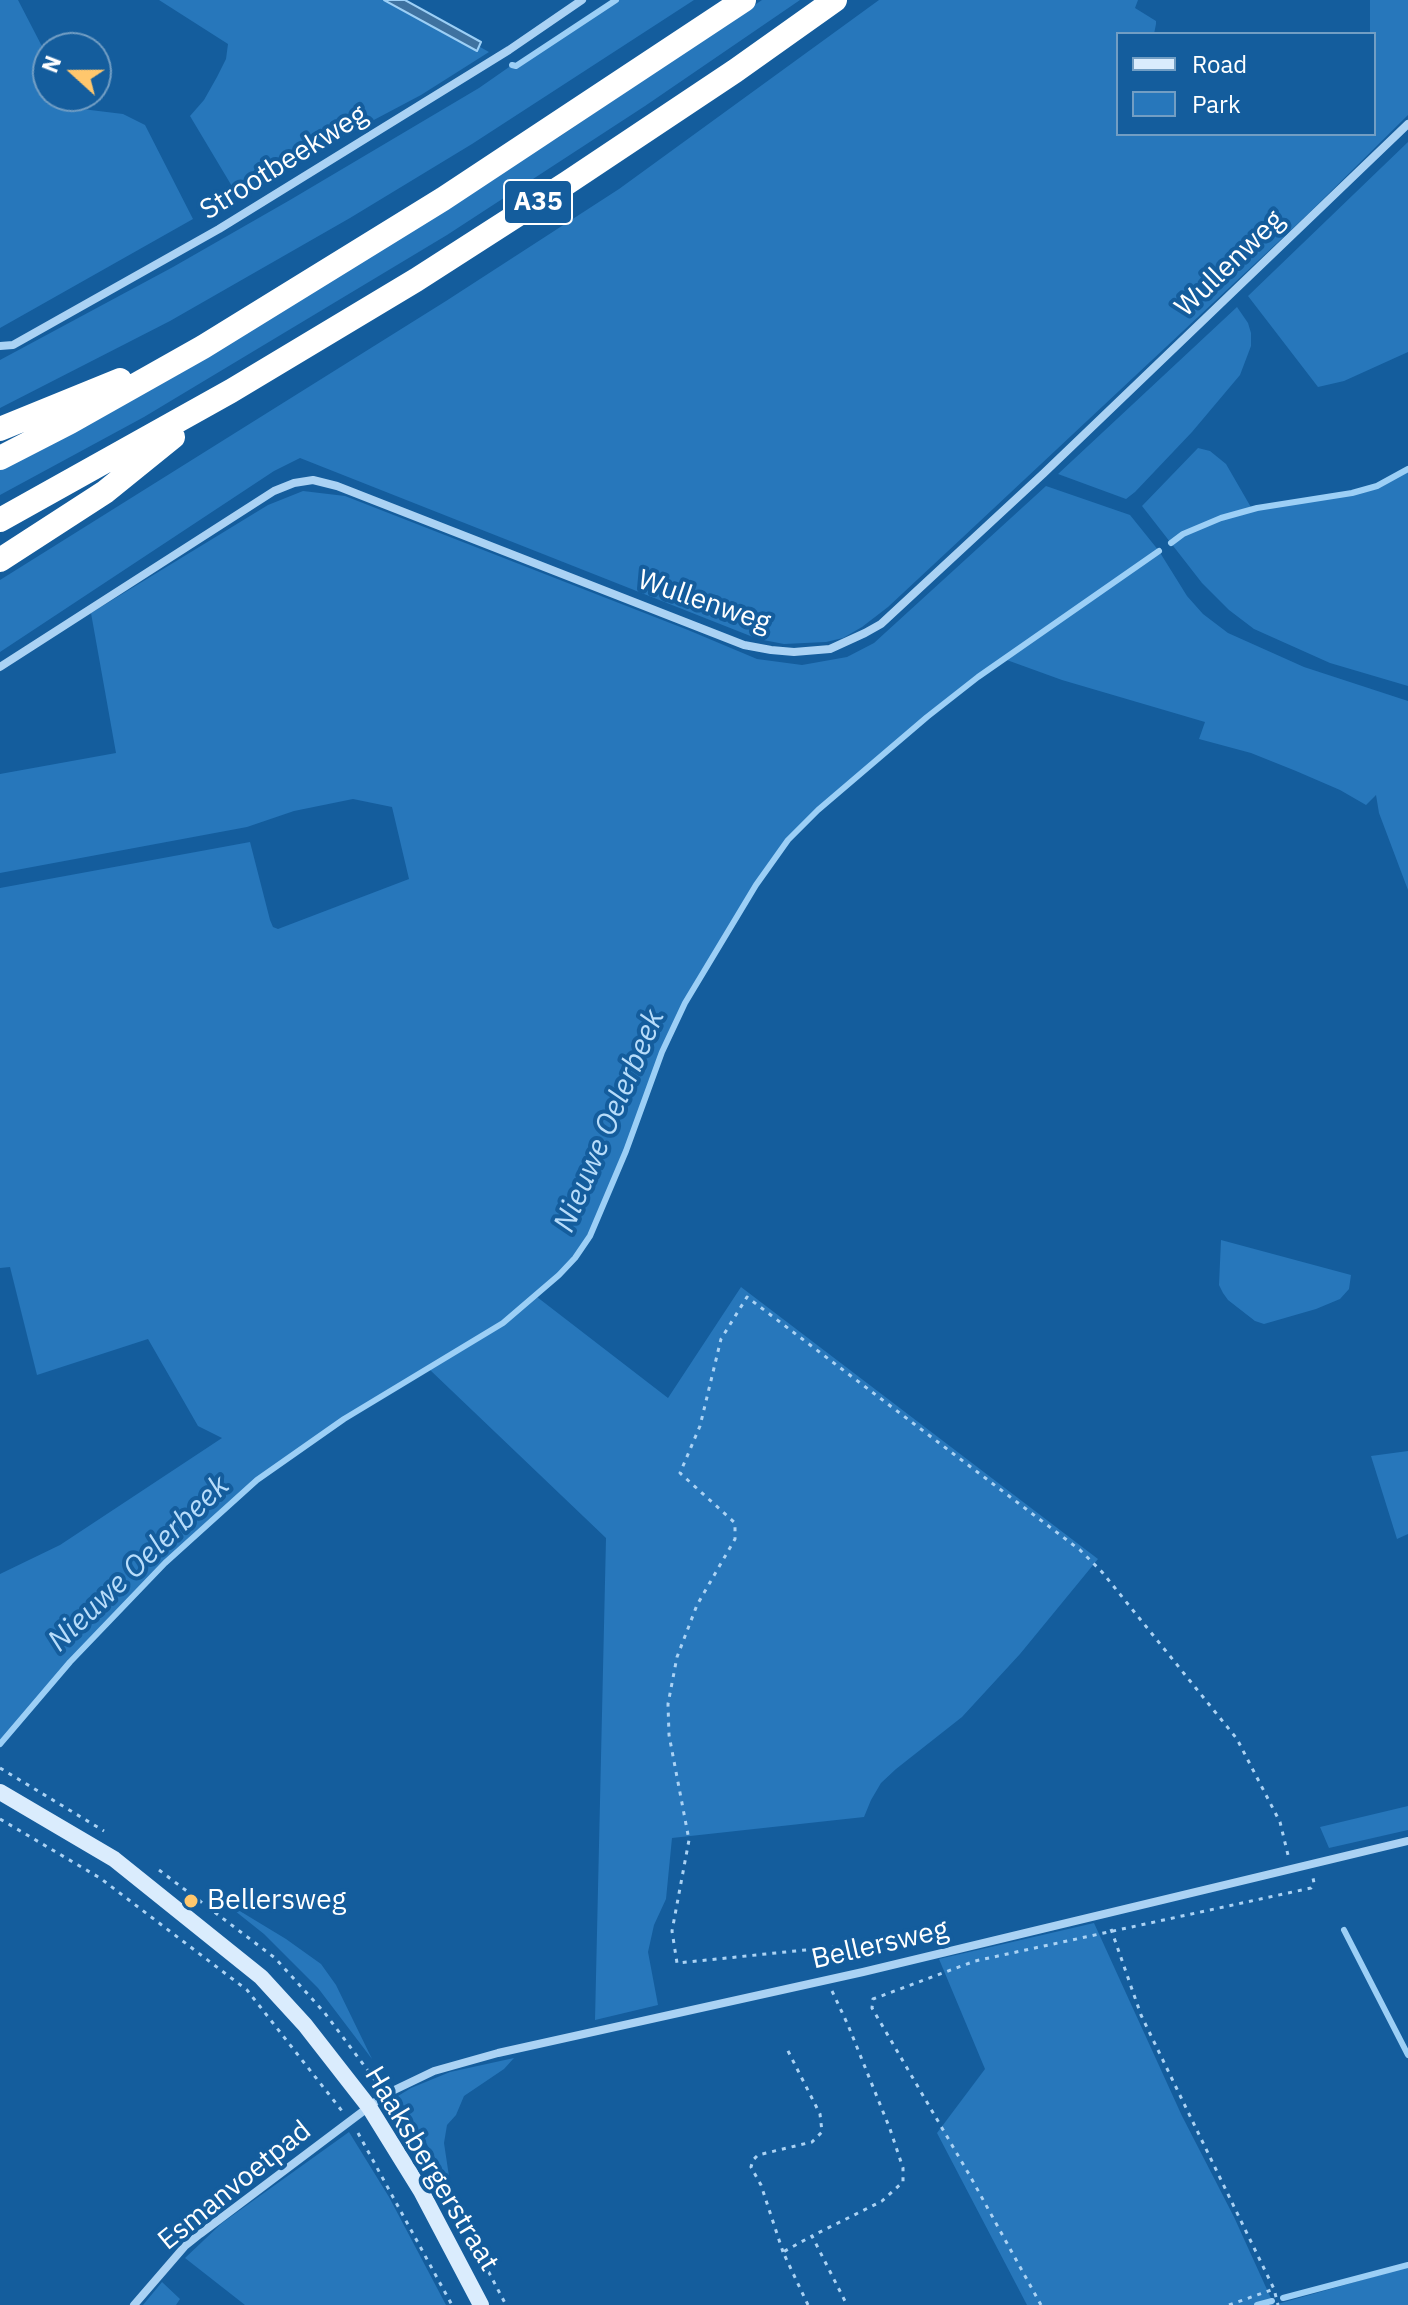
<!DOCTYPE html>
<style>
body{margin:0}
#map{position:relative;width:1408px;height:2305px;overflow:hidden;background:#145d9d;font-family:"IBM Plex Sans",sans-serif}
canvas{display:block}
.legend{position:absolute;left:1116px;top:32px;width:260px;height:104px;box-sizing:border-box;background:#145d9d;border:2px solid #729ec4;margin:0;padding:10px 14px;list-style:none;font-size:24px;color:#fff}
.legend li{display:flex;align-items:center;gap:16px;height:40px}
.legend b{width:40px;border:2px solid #729ec4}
.north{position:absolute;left:32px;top:32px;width:80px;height:80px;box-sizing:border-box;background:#145d9d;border:2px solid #729ec4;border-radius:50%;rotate:291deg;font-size:22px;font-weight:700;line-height:32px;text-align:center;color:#fff}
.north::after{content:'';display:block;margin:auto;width:28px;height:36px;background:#ffc76d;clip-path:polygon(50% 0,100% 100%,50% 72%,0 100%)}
</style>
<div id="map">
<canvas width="1408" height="2305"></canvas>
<ul class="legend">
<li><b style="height:10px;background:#daecfd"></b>Road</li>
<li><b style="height:22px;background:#2777bb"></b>Park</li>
</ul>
<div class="north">N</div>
</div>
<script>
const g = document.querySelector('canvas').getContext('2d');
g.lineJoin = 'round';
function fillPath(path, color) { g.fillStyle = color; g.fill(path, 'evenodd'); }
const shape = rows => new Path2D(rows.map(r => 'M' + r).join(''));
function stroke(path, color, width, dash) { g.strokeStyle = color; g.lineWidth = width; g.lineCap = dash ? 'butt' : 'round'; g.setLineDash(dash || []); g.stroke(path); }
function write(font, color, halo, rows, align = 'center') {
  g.font = font + ' "IBM Plex Sans",sans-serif'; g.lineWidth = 8; g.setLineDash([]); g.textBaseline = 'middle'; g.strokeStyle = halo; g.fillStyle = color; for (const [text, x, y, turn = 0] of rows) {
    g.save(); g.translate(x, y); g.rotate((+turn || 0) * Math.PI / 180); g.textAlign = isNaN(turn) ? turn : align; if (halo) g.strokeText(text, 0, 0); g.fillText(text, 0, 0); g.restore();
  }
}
fillPath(shape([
 [0,0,18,0,48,58,48,96,67,96,74,108,123,114,145,125,193,219,0,328],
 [159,0,396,0,489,52,421,95,236,193,190,116,204,100,217,77,226,59,228,44],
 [616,0,694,0,472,144,350,218,170,321,0,408,0,360,173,267,290,200,479,88,512,65,517,65],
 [762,0,800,0,645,106,447,235,144,417,0,495,0,466,559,137],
 [879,0,1138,0,1135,8,1156,21,1156,24,1154,34,1118,34,1118,134,1374,134,1374,34,1370,34,1370,0,1408,0,1408,115,1308,214,962,538,888,607,862,627,843,638,826,642,784,644,758,639,300,458,274,471,0,652,0,580,446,301,619,189],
 [1408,142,1408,352,1344,381,1318,387,1248,296],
 [1237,307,1248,323,1251,333,1251,346,1240,375,1192,432,1135,492,1126,499,1058,474],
 [1198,448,1210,451,1226,464,1252,509,1352,493,1377,486,1408,469,1408,686,1330,663,1254,629,1229,610,1202,583,1142,506],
 [1046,486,1130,515,1159,551,1187,596,1203,614,1228,633,1304,667,1408,701,1408,890,1379,813,1376,795,1366,805,1340,790,1296,771,1251,753,1199,739,1205,722,1062,680,1004,659,927,717,867,766,818,810,788,840,756,885,674,1025,590,1236,575,1258,537,1297,668,1398,741,1287,1098,1559,1020,1654,962,1717,896,1769,881,1783,871,1800,864,1817,672,1838,666,1899,654,1925,648,1952,658,2005,595,2020,606,1538,429,1369,299,1449,257,1480,212,1520,165,1563,70,1662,0,1744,0,1574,60,1545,222,1438,198,1426,148,1339,37,1375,10,1267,0,1268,0,888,250,842,270,920,273,927,278,929,409,879,392,807,353,799,294,811,247,827,0,873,0,774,116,753,91,613,268,505,303,491,345,496,688,630,757,659,802,665,847,657,874,643],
 [1221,1240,1351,1275,1349,1289,1340,1299,1316,1309,1264,1324,1255,1321,1228,1300,1223,1293,1219,1285],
 [1408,1451,1408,1534,1397,1539,1371,1456],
 [1408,1806,1408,1830,1329,1848,1320,1827],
 [220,1899,286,1939,321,1964,336,1985,372,2059,318,1988,264,1934],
 [1094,1923,1182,2116,1234,2217,1274,2305,1408,2267,1408,2305,1027,2305,937,2133,985,2069,939,1959],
 [514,2058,504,2069,464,2096,456,2115,447,2125,444,2143,450,2183,398,2096,411,2088,450,2072],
 [349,2132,389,2197,446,2305,245,2305,185,2258,222,2223],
 [162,2282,180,2299,176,2305,143,2305]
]), '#2777bb');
const water = shape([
 [384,0,405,0,481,42,477,51,384,0]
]);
fillPath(water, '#3f72a0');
stroke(water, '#9ccff6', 2);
stroke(shape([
 [512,65,516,66,616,0],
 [1171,543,1183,534,1221,518,1257,508,1352,493,1377,486,1408,469],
 [0,1744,70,1662,165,1563,257,1480,344,1419,503,1323,559,1275,575,1258,590,1236,626,1151,662,1052,685,1003,756,885,788,840,818,810,927,717,978,677,1159,551],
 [1344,1930,1408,2055],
 [1283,2298,1408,2265],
 [1257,2305,1272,2301]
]), '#9ccff6', 6);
stroke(shape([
 [0,1768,104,1831],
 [0,1819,100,1878,247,1990,342,2111],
 [159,1870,275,1958,324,2012,378,2084],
 [1111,1929,1141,2015,1274,2289,1278,2305],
 [859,1961,858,1955,853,1951,835,1947,677,1963,672,1931,689,1840,669,1735,668,1704,677,1657,697,1605,735,1539,735,1523,680,1473,700,1426,721,1339,747,1297,1080,1550,1102,1572,1237,1739,1280,1822,1288,1855],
 [832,1991,848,2025,890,2129,903,2168,903,2182,882,2201,812,2236,847,2305],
 [394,2107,451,2200,506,2305],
 [358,2133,452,2305],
 [783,2252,761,2185,751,2167,753,2160,758,2155,812,2142,822,2132,820,2114,786,2047],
 [808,2305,783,2252,812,2236],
 [1041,2305,970,2176,872,2008,873,1999,975,1961,1311,1888,1314,1883,1313,1878],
 [1229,2305,1274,2289]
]), '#aad2f4', 3, [4, 6]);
stroke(shape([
 [0,346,13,345,219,229,509,50,582,0],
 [0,667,274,491,294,483,313,480,337,486,744,645,771,650,794,652,830,649,865,633,881,624,1044,473,1408,124],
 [134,2305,185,2246,200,2234,386,2094,434,2071,498,2053,863,1972,1408,1841]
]), '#aad2f4', 8);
stroke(shape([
 [0,1792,114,1859,261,1977,305,2025,369,2107,421,2191,481,2305]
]), '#daecfd', 16);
stroke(shape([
 [0,429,120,380],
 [0,458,70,422,203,347,443,199,744,0],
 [0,520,231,391,416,280,567,183,735,71,835,0],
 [0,560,105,492,173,437]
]), '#fff', 24);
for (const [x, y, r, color] of [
 [191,1901,8,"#ffc76d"]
]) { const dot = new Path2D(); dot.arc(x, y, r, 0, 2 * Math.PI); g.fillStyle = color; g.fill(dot); stroke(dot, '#145d9d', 3); }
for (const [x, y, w] of [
 [538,202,68]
]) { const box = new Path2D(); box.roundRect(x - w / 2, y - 22, w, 44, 6); g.fillStyle = '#145d9d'; g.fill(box); stroke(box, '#fff', 2); }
write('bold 26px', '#fff', null, [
 ["A35",538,202]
]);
write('28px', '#fff', '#145d9d', [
 ["Strootbeekweg",284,163,-32],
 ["Wullenweg",1230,264,-44],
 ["Wullenweg",704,602,19],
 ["Bellersweg",880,1945,-13],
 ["Haaksbergerstraat",431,2169,59],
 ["Esmanvoetpad",235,2186,-39]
]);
write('28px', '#fff', '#145d9d', [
 ["Bellersweg",207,1901]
], 'left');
write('italic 30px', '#b7dcfa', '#145d9d', [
 ["Nieuwe Oelerbeek",610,1121,-67],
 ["Nieuwe Oelerbeek",139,1564,-44]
]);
</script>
